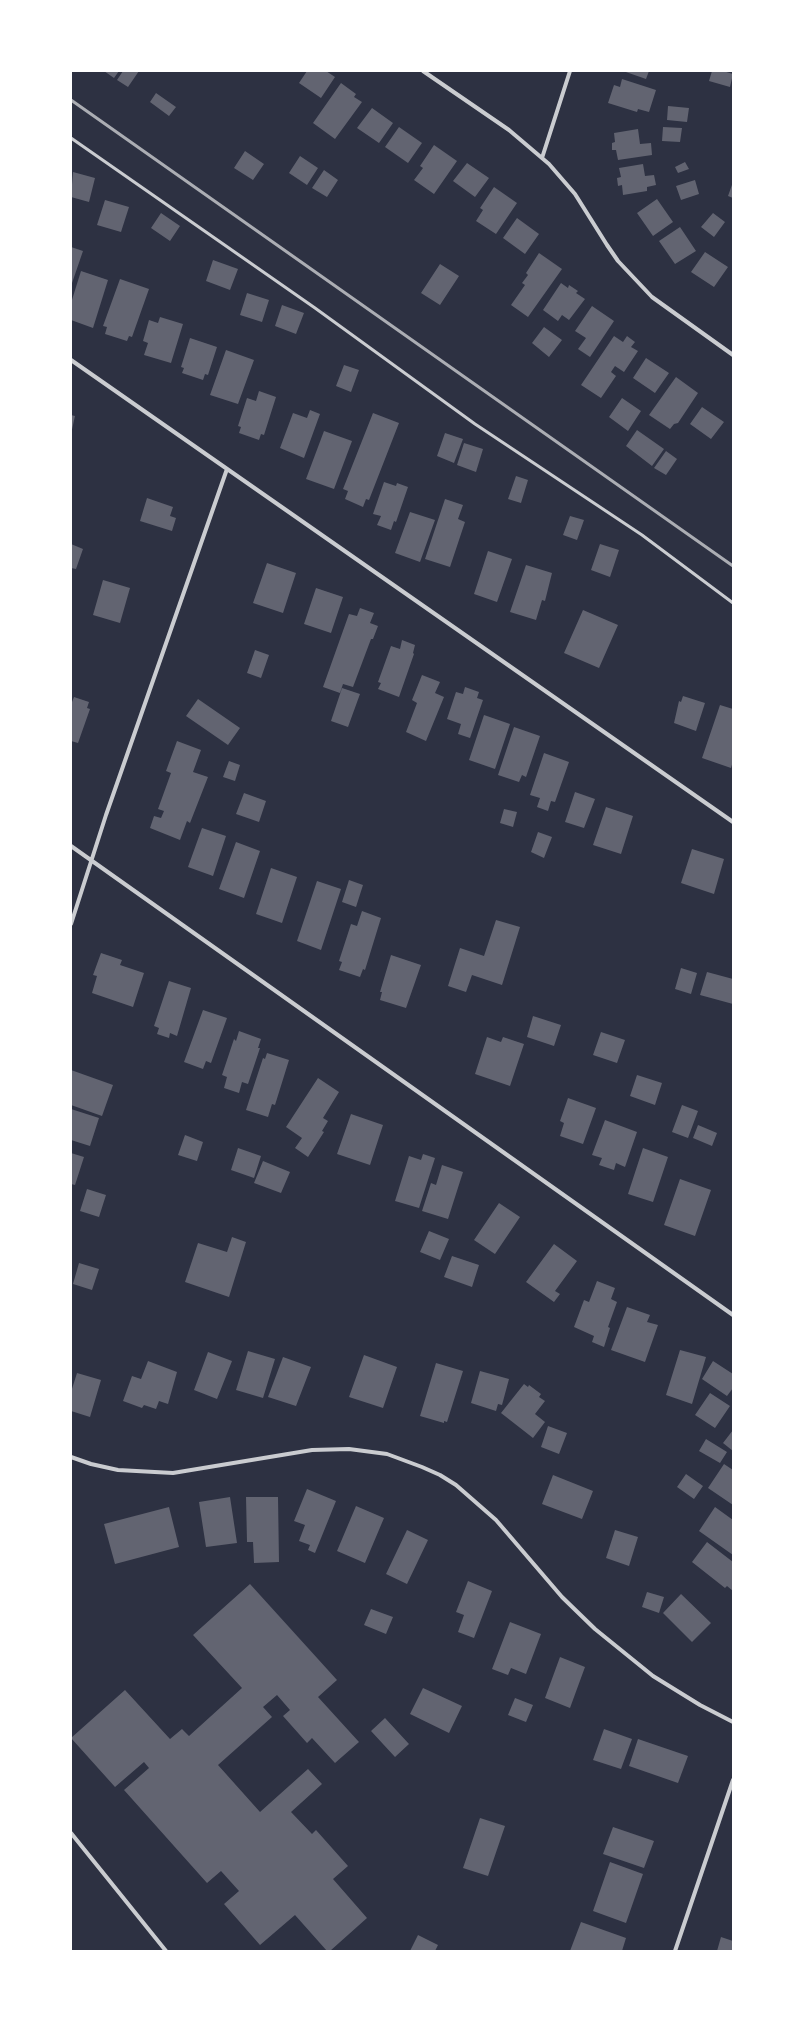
<!DOCTYPE html>
<style>
body{margin:0}
#map{position:relative;width:804px;height:2022px;overflow:hidden;background:#2d3142;font-family:Barlow,sans-serif}
canvas{display:block}
.frame{position:absolute;inset:0;border:72px solid #fff;pointer-events:none}
</style>
<div id="map">
<canvas width="804" height="2022"></canvas>
<div class="frame"></div>
</div>
<script>
const g = document.querySelector('canvas').getContext('2d');
g.lineJoin = 'round';
function fillPath(path, color) { g.fillStyle = color; g.fill(path, 'evenodd'); }
const shape = rows => new Path2D(rows.map(r => 'M' + r).join(''));
function stroke(path, color, width, dash) { g.strokeStyle = color; g.lineWidth = width; g.lineCap = dash ? 'butt' : 'round'; g.setLineDash(dash || []); g.stroke(path); }
fillPath(shape([
 [104,71,119,71,114,78],
 [123,71,139,71,128,87,117,80],
 [307,71,326,71,335,77,321,98,299,83],
 [623,71,649,71,646,79],
 [712,71,723,71,733,74,730,87,709,81],
 [622,79,656,90,649,112,638,109,637,112,608,103,614,85,620,87],
 [341,83,356,94,354,97,362,102,335,139,313,123],
 [156,93,176,107,169,116,150,102],
 [668,106,689,108,687,122,667,120],
 [372,108,393,123,379,143,357,128],
 [399,127,422,143,408,163,385,147],
 [663,127,682,128,680,142,662,141],
 [638,129,640,144,651,143,652,155,618,160,616,150,612,150,612,143,615,142,614,133],
 [434,145,457,161,434,194,414,180,423,168,420,166],
 [245,151,264,164,253,180,234,168],
 [300,156,318,168,307,185,289,173],
 [685,162,689,169,678,173,675,167],
 [467,163,489,178,475,197,453,181],
 [643,164,645,176,654,175,656,185,647,187,647,191,623,195,622,185,618,186,617,178,621,177,619,168],
 [324,170,338,180,327,197,312,188],
 [73,172,95,178,89,202,71,197],
 [695,180,699,194,681,200,676,186],
 [733,182,733,198,728,196],
 [494,187,517,203,496,234,476,221,483,210,480,208],
 [657,199,673,222,653,236,637,213],
 [105,200,129,207,121,232,97,225],
 [161,213,180,226,170,241,151,228],
 [713,213,725,222,714,237,701,227],
 [517,218,539,234,525,254,503,238],
 [680,227,696,251,675,264,659,241],
 [71,247,83,251,71,286],
 [705,252,728,267,714,287,691,272],
 [539,253,562,269,528,317,511,305,525,285,522,283,528,275,526,273],
 [213,260,238,269,230,290,206,281],
 [440,264,459,276,440,305,421,293],
 [81,271,108,280,93,328,71,320,71,303],
 [120,279,149,289,132,337,129,336,127,341,105,334,107,327,103,326],
 [561,283,568,288,569,285,578,291,576,293,585,299,569,320,562,315,558,321,543,310],
 [247,293,269,300,262,322,240,315],
 [282,305,304,313,296,334,275,326],
 [592,306,614,321,590,357,578,349,586,338,575,331],
 [160,317,183,324,171,363,144,355,148,343,143,341,149,320,158,323],
 [544,327,562,340,549,357,532,343],
 [614,336,623,342,627,336,635,342,631,347,638,351,624,372,615,366,611,372,616,376,601,398,581,385],
 [190,338,217,347,208,375,205,374,203,380,182,373,184,368,181,367],
 [226,350,254,360,238,404,210,395],
 [646,358,669,373,655,393,633,378],
 [344,365,359,370,351,392,336,386],
 [676,377,698,393,678,423,674,424,670,429,649,415],
 [259,391,276,397,264,435,261,434,259,440,239,433,241,427,238,426,247,398,256,401],
 [622,398,641,411,628,431,609,417],
 [702,407,724,422,711,439,690,424],
 [310,410,320,414,304,458,280,448,293,413,307,418],
 [373,413,399,423,369,500,366,499,363,507,345,499,348,491,343,489],
 [71,415,75,416,71,434],
 [637,430,664,449,652,466,626,446],
 [324,431,352,441,334,489,306,479],
 [445,433,463,439,454,463,437,456],
 [464,443,483,449,476,472,457,465],
 [666,451,677,459,666,475,654,468],
 [516,476,528,480,521,503,508,499],
 [384,482,396,486,397,483,408,487,396,522,394,521,391,530,377,525,381,516,373,514],
 [147,498,173,507,170,516,176,518,172,531,140,521],
 [445,499,463,505,458,519,465,522,450,567,425,559],
 [410,512,435,520,420,562,395,553],
 [570,516,584,520,577,540,563,535],
 [71,544,83,549,76,569,71,568],
 [600,544,619,550,610,577,591,570],
 [488,551,512,559,497,602,474,594],
 [267,563,296,573,283,613,253,603],
 [526,565,552,573,545,601,542,600,536,620,510,612],
 [103,580,130,588,120,623,93,615],
 [316,588,343,597,331,633,304,624],
 [360,608,374,613,370,623,378,626,373,639,371,639,353,687,343,684,340,693,323,687,349,614,357,616],
 [583,610,618,625,599,668,564,653],
 [402,640,415,645,413,653,414,654,399,697,378,689,381,683,378,682,391,646,400,649],
 [255,650,269,655,261,678,247,673],
 [422,675,440,682,435,693,444,697,426,741,406,732,417,703,412,700],
 [465,687,479,692,477,698,483,700,470,738,458,734,461,724,447,719,456,692,463,694],
 [342,688,360,694,348,727,331,721],
 [683,696,705,703,696,731,674,723,679,701,681,702],
 [74,697,89,702,87,708,90,709,78,743,71,741,71,701,72,702],
 [198,699,240,728,228,745,186,716],
 [720,705,733,709,733,761,731,768,702,758],
 [484,715,510,724,495,769,469,760],
 [514,727,540,736,526,777,522,775,519,782,498,775],
 [177,741,201,750,193,772,208,777,190,823,187,821,180,840,150,828,154,816,161,818,164,811,158,809,171,773,166,771],
 [544,753,569,762,555,802,551,801,548,811,537,807,540,798,530,795],
 [229,761,240,765,235,781,223,777],
 [575,792,595,799,584,828,565,822],
 [244,793,266,801,259,822,236,814],
 [606,807,633,816,621,854,593,845],
 [504,809,517,812,513,827,500,823],
 [202,828,226,836,213,876,188,867],
 [538,832,552,837,544,858,531,852],
 [236,842,260,851,244,898,219,889],
 [692,849,724,859,714,894,681,883],
 [271,868,297,877,282,923,256,914],
 [349,880,363,885,356,907,342,902],
 [317,881,341,889,321,950,297,941],
 [362,911,381,918,365,970,363,969,360,977,339,970,342,962,339,961,351,924,357,926],
 [496,920,520,927,502,985,472,975,466,992,448,986,460,948,484,956],
 [101,953,122,960,120,965,144,973,133,1007,92,993,97,976,93,975],
 [391,955,421,965,406,1008,380,1000,382,992,380,992],
 [681,968,697,973,691,994,675,989],
 [707,972,733,979,733,1004,700,995],
 [169,981,191,988,177,1036,170,1033,169,1038,157,1034,159,1028,154,1026],
 [203,1010,227,1018,211,1063,206,1061,203,1069,184,1062],
 [533,1016,561,1025,554,1046,527,1037],
 [239,1031,261,1039,258,1048,260,1048,248,1084,242,1082,239,1093,224,1088,227,1077,222,1075,234,1039,236,1041],
 [601,1032,625,1040,617,1063,593,1055],
 [487,1037,501,1042,503,1037,524,1044,510,1086,475,1074],
 [267,1053,289,1060,275,1105,272,1104,268,1117,246,1110,263,1058,265,1059],
 [71,1070,113,1085,102,1116,71,1105],
 [637,1075,662,1083,655,1105,630,1096],
 [318,1078,339,1092,323,1118,328,1121,322,1131,324,1132,308,1157,295,1148,302,1138,286,1127],
 [568,1098,596,1108,583,1144,560,1136,564,1123,560,1121],
 [682,1105,698,1111,688,1138,672,1132],
 [71,1109,99,1118,90,1146,71,1140],
 [351,1114,383,1125,370,1165,337,1154],
 [605,1120,637,1132,625,1167,616,1163,614,1170,599,1165,602,1158,592,1155],
 [698,1125,717,1133,712,1146,693,1138],
 [185,1135,203,1142,197,1161,178,1155],
 [238,1148,261,1156,254,1178,231,1170],
 [643,1148,668,1157,653,1202,628,1194],
 [71,1153,84,1157,75,1185,71,1184],
 [423,1154,435,1158,419,1208,395,1201,409,1156,421,1160],
 [263,1161,290,1172,281,1193,254,1183],
 [442,1165,463,1172,448,1219,422,1211,431,1183,436,1185],
 [680,1179,711,1190,695,1236,664,1225],
 [87,1189,106,1195,99,1217,80,1211],
 [499,1203,520,1217,495,1254,474,1240],
 [429,1231,449,1239,440,1260,420,1252],
 [232,1237,246,1242,229,1297,185,1282,198,1243,227,1252],
 [554,1244,577,1261,555,1291,560,1294,554,1302,526,1282],
 [452,1256,479,1265,472,1287,444,1277],
 [79,1263,99,1269,92,1290,73,1284],
 [597,1281,615,1288,611,1299,617,1302,608,1327,610,1328,604,1347,592,1342,594,1336,574,1327,584,1300,589,1302],
 [627,1307,650,1315,647,1322,658,1325,645,1362,611,1350],
 [680,1350,706,1357,692,1404,666,1395],
 [248,1351,275,1359,263,1398,236,1390],
 [208,1352,232,1361,217,1399,194,1390],
 [364,1355,397,1367,383,1408,349,1397],
 [283,1357,311,1367,296,1406,268,1397],
 [148,1361,177,1372,168,1404,159,1401,156,1409,144,1405,142,1408,123,1401,132,1376,141,1379],
 [713,1361,733,1374,733,1388,727,1396,702,1379],
 [436,1363,463,1371,447,1422,444,1421,444,1423,420,1416],
 [480,1371,509,1379,502,1405,498,1404,496,1411,471,1403],
 [77,1373,101,1380,90,1417,71,1411,71,1392],
 [524,1384,528,1387,529,1385,541,1394,539,1397,545,1401,535,1414,545,1422,533,1438,501,1413],
 [710,1393,730,1406,715,1428,695,1415],
 [548,1426,567,1433,559,1454,541,1447],
 [733,1430,733,1451,723,1443],
 [706,1439,727,1452,720,1463,699,1451],
 [724,1464,733,1470,733,1505,708,1488],
 [686,1474,703,1486,694,1499,677,1487],
 [553,1475,593,1491,582,1519,542,1504],
 [307,1489,336,1501,315,1553,308,1550,310,1545,299,1541,305,1525,294,1521],
 [230,1497,237,1543,206,1547,199,1502],
 [246,1497,278,1497,279,1562,254,1563,253,1542,247,1542],
 [356,1506,384,1518,365,1563,337,1551],
 [169,1507,179,1547,115,1564,104,1524],
 [715,1507,733,1520,733,1555,699,1531],
 [407,1530,428,1540,407,1584,386,1574],
 [615,1530,638,1537,629,1566,606,1558],
 [707,1542,733,1562,733,1591,727,1586,725,1588,692,1562],
 [468,1581,492,1591,474,1638,458,1632,464,1615,456,1612],
 [250,1584,337,1680,318,1697,359,1742,335,1763,312,1738,307,1743,283,1716,290,1710,277,1695,263,1707,272,1717,218,1765,260,1812,308,1769,322,1784,291,1812,312,1834,316,1830,348,1866,333,1879,367,1918,330,1951,327,1951,295,1915,260,1945,224,1904,239,1891,221,1871,207,1883,124,1790,149,1768,144,1762,115,1787,71,1738,125,1690,170,1739,182,1729,189,1736,242,1688,193,1635],
 [647,1592,664,1597,659,1613,642,1607],
 [681,1594,711,1623,692,1642,663,1613],
 [371,1609,393,1617,386,1634,364,1625],
 [510,1622,541,1634,526,1674,511,1668,508,1675,492,1669],
 [560,1657,585,1667,570,1708,545,1698],
 [423,1688,462,1706,449,1733,410,1714],
 [515,1698,533,1705,526,1722,508,1715],
 [385,1718,409,1744,395,1757,371,1731],
 [604,1729,632,1739,621,1769,593,1760],
 [638,1739,688,1756,678,1783,629,1766],
 [480,1818,505,1826,488,1876,463,1868],
 [613,1827,654,1841,644,1868,603,1854],
 [610,1862,643,1874,626,1923,593,1911],
 [581,1922,626,1938,622,1951,570,1951],
 [418,1935,438,1945,435,1951,410,1951],
 [721,1937,733,1941,733,1951,717,1951]
]), '#626471');
stroke(shape([
 [71,138,315,308,475,424,642,535,733,603]
]), '#caccd0', 3);
stroke(shape([
 [423,71,509,130,549,164,575,194,607,245,618,261,652,297,733,355],
 [542,158,570,71],
 [71,360,733,822],
 [71,846,733,1315],
 [71,924,106,815,227,469],
 [71,1457,91,1464,118,1470,173,1473,312,1450,349,1449,387,1454,422,1467,440,1475,456,1485,496,1520,562,1597,595,1629,653,1676,700,1705,733,1722],
 [71,1833,166,1951],
 [675,1951,733,1780]
]), '#caccd0', 4);
stroke(shape([
 [71,100,733,566]
]), '#abadb3', 3);
</script>
